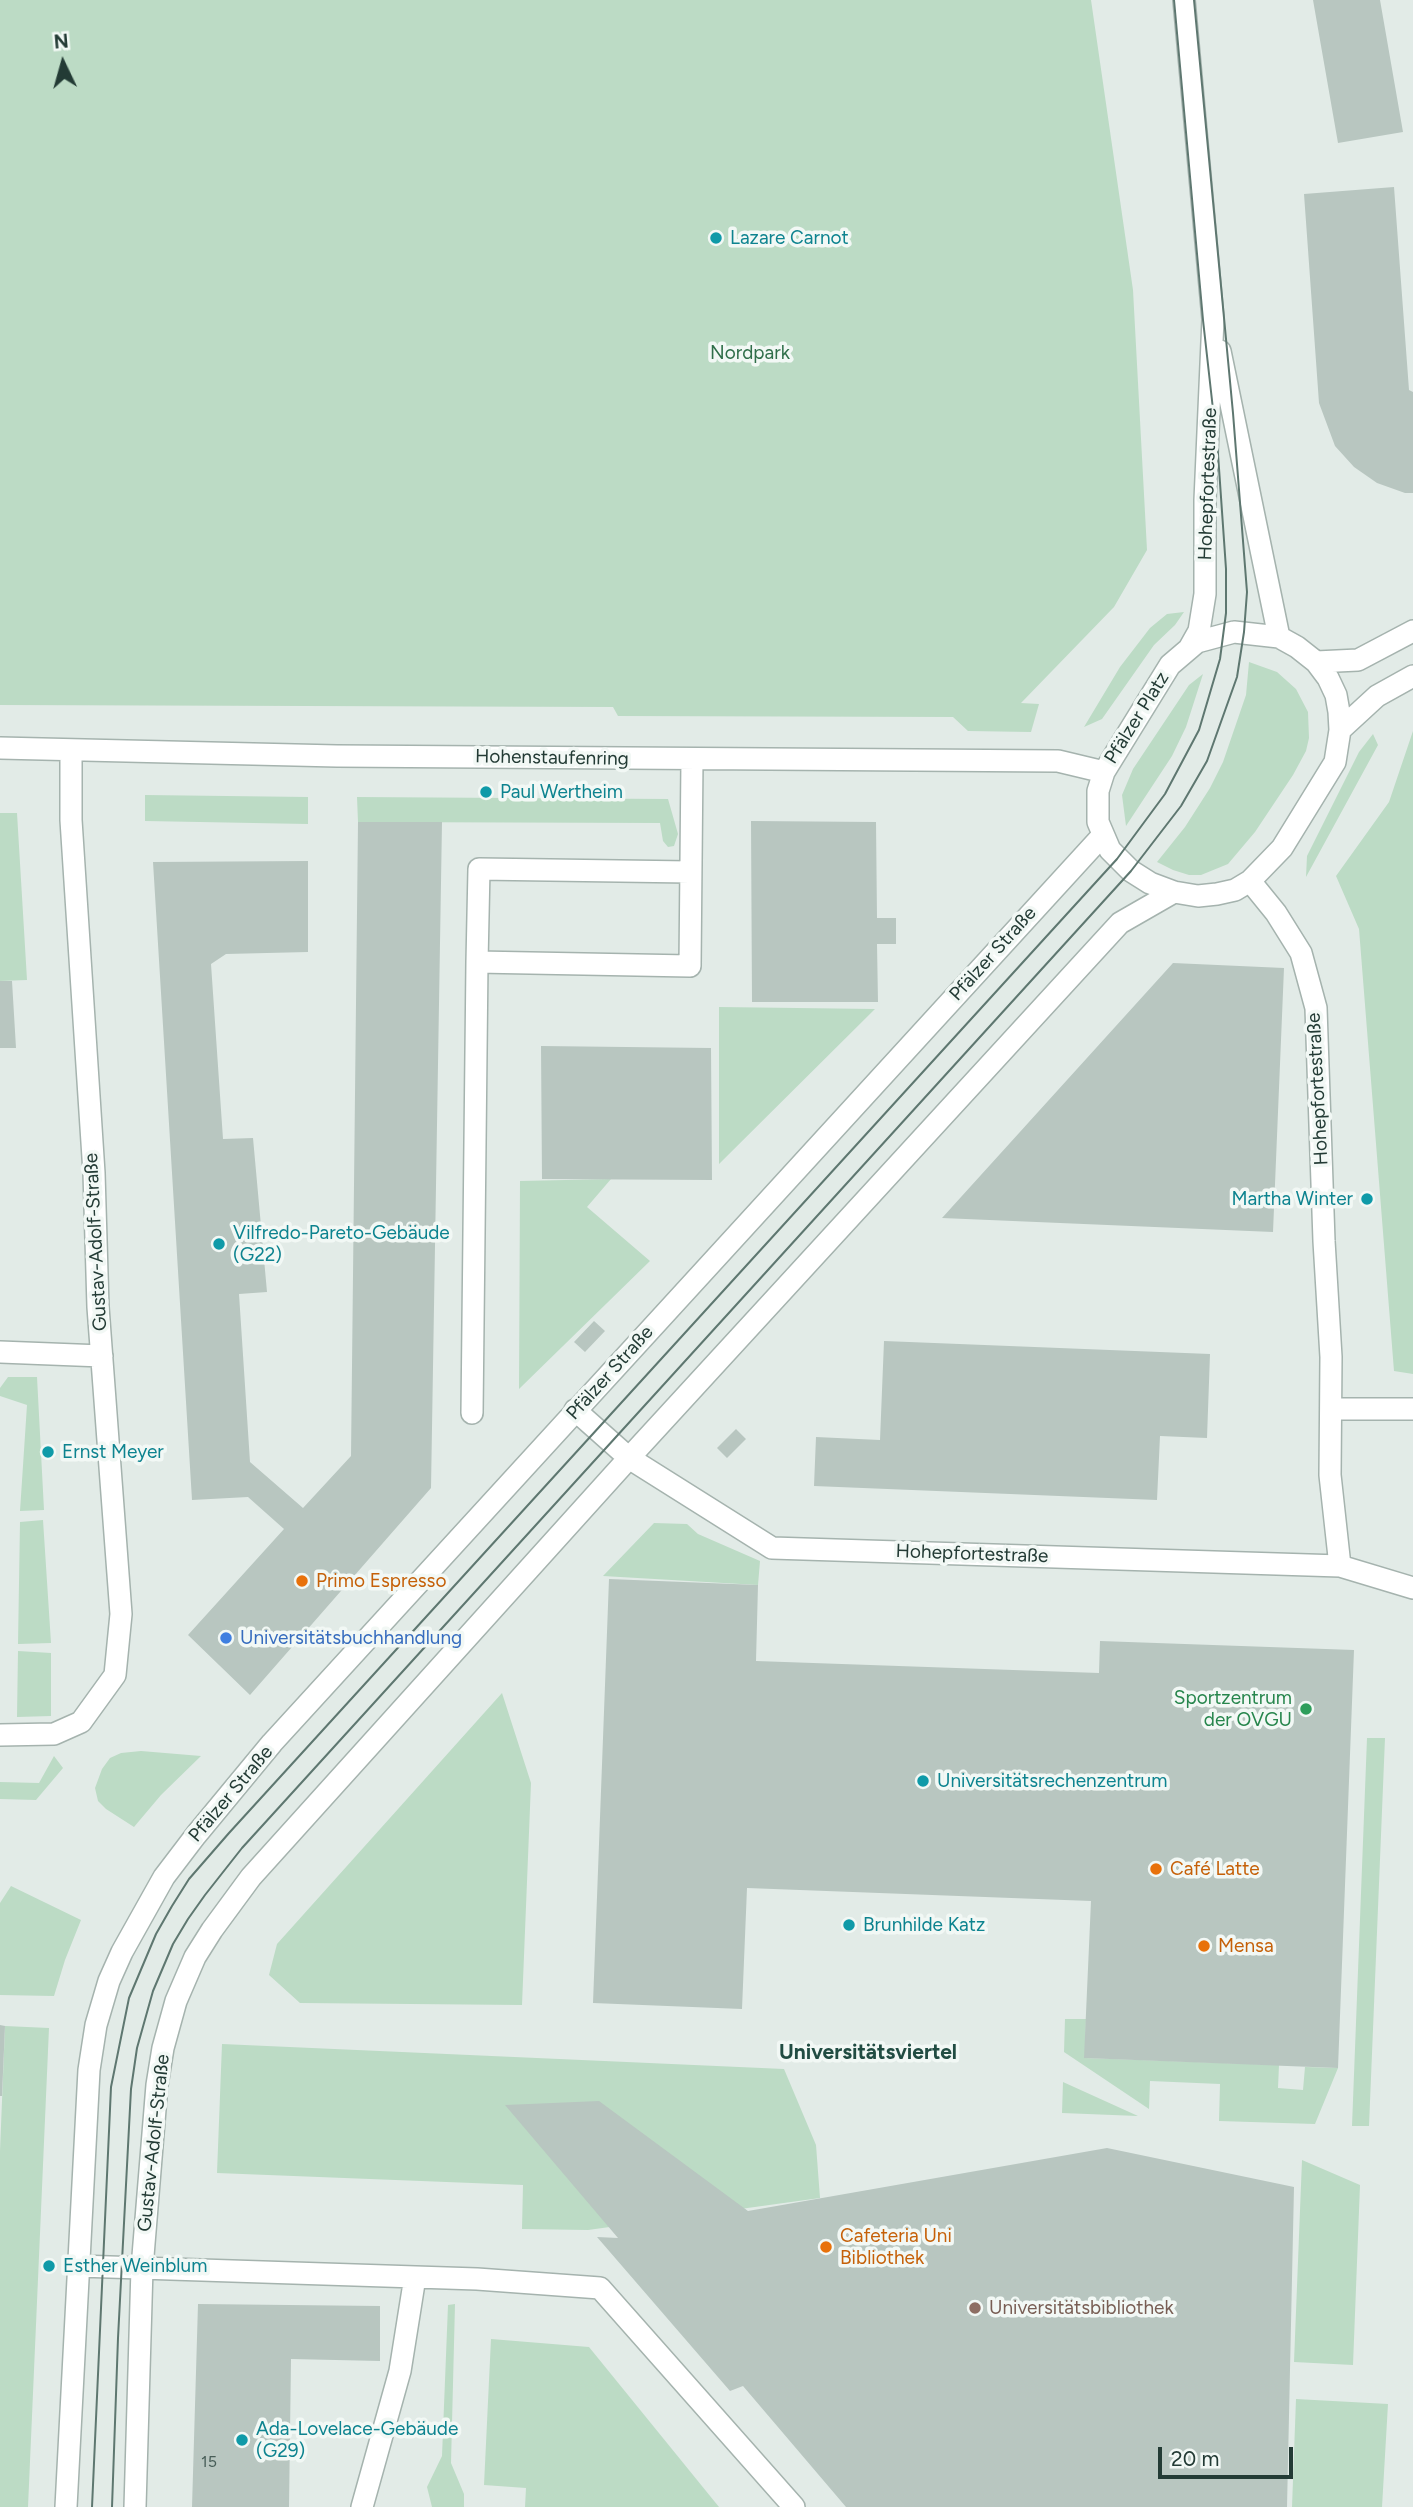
<!DOCTYPE html>
<meta charset="utf-8">
<style>
body{margin:0}
#map{position:relative;width:1413px;height:2507px;overflow:hidden;background:#e2ebe7;font-family:Figtree,sans-serif}
canvas{display:block}
.north{position:absolute;left:28px;top:28px;width:70px;height:70px;-webkit-text-stroke:5px #f2f8f5;paint-order:stroke;rotate:355deg;font-size:19px;font-weight:700;line-height:28px;text-align:center;color:#233b35}
.north::after{content:'';display:block;margin:auto;width:24px;height:32px;background:#233b35;clip-path:polygon(50% 0,100% 100%,50% 72%,0 100%)}
.scale{position:absolute;left:1158px;top:2447px;width:135px;height:32px;box-sizing:border-box;border:4px solid #233b35;border-top:0;padding-left:9px;font-size:21px;line-height:24px;white-space:nowrap;color:#233b35;-webkit-text-stroke:5px #f2f8f5;paint-order:stroke}
</style>
<div id="map">
<canvas width="1413" height="2507"></canvas>
<div class="north">N</div>
<div class="scale">20 m</div>
</div>
<script>
const g = document.querySelector('canvas').getContext('2d');
g.lineJoin = 'round';
function fillPath(path, color) { g.fillStyle = color; g.fill(path, 'evenodd'); }
const shape = rows => new Path2D(rows.map(r => 'M' + r).join(''));
function stroke(path, color, width, dash) { g.strokeStyle = color; g.lineWidth = width; g.lineCap = dash ? 'butt' : 'round'; g.setLineDash(dash || []); g.stroke(path); }
function write(font, color, halo, rows, align = 'center') {
  g.font = font + ' Figtree,sans-serif'; g.lineWidth = 7; g.setLineDash([]); g.textBaseline = 'middle'; g.strokeStyle = halo; g.fillStyle = color; for (const [text, x, y, turn = 0] of rows) {
    g.save(); g.translate(x, y); g.rotate((+turn || 0) * Math.PI / 180); g.textAlign = isNaN(turn) ? turn : align; if (halo) g.strokeText(text, 0, 0); g.fillText(text, 0, 0); g.restore();
  }
}
fillPath(shape([
 [0,0,1091,0,1133,290,1147,550,1114,607,1021,703,1039,704,1031,732,968,731,953,717,618,716,613,707,0,705],
 [1184,612,1175,625,1154,645,1102,719,1084,727,1120,667,1150,628,1167,614],
 [1249,662,1277,672,1296,689,1308,712,1309,738,1306,751,1293,775,1255,832,1228,864,1201,875,1189,875,1173,870,1157,862,1185,827,1210,788,1223,762,1246,695],
 [1203,674,1186,727,1172,756,1126,826,1122,795,1133,769,1189,685],
 [1413,731,1413,1374,1394,1371,1359,929,1336,876,1389,802],
 [1373,734,1378,745,1306,877,1307,856,1359,752],
 [145,795,308,797,308,824,145,821],
 [357,797,668,799,678,834,674,846,668,847,663,841,660,823,358,822],
 [0,813,17,813,27,980,0,981],
 [719,1007,875,1009,719,1164],
 [611,1179,587,1207,650,1261,519,1389,520,1181],
 [8,1377,37,1377,44,1510,20,1511,27,1405,0,1396,0,1388],
 [43,1520,51,1643,18,1644,20,1522],
 [654,1523,687,1524,698,1534,760,1561,758,1585,603,1576],
 [18,1651,51,1653,51,1716,17,1717],
 [502,1693,531,1783,522,2005,300,2003,269,1975,277,1944],
 [1367,1738,1385,1738,1369,2126,1352,2126],
 [141,1751,201,1756,161,1795,134,1827,106,1809,98,1801,95,1788,102,1769,110,1758,121,1753],
 [54,1756,63,1768,36,1800,0,1799,0,1782,39,1783],
 [11,1886,81,1920,65,1960,54,1996,0,1995,0,1903],
 [1065,2019,1086,2019,1085,2058,1279,2065,1278,2088,1303,2090,1305,2067,1338,2068,1315,2124,1219,2121,1220,2084,1150,2081,1149,2109,1064,2052],
 [5,2026,49,2028,28,2507,0,2507,0,2151],
 [222,2044,784,2069,816,2145,820,2198,588,2230,522,2229,523,2185,217,2173],
 [1063,2082,1138,2116,1062,2113],
 [1302,2160,1360,2185,1353,2365,1294,2362],
 [455,2304,451,2463,464,2494,464,2507,432,2507,427,2487,442,2456,448,2305],
 [491,2339,589,2347,719,2507,525,2507,526,2488,484,2485],
 [1296,2399,1388,2404,1382,2507,1292,2507]
]), '#bcdbc5');
fillPath(shape([
 [1313,0,1380,0,1403,132,1338,143],
 [1394,187,1409,390,1413,392,1413,493,1405,493,1377,483,1354,467,1335,446,1319,403,1304,194],
 [751,821,876,822,877,918,896,918,896,944,877,944,878,1002,752,1002],
 [358,822,442,822,431,1488,250,1695,188,1635,284,1529,248,1497,192,1500,153,862,308,861,308,952,226,954,211,964,223,1139,253,1138,267,1292,239,1294,250,1462,303,1508,351,1456],
 [1173,963,1284,968,1273,1232,942,1218],
 [0,981,12,981,16,1048,0,1048],
 [541,1046,711,1048,712,1180,542,1179],
 [594,1321,605,1331,585,1352,574,1342],
 [884,1341,1210,1354,1207,1438,1160,1436,1157,1500,814,1486,816,1437,880,1440],
 [736,1429,746,1439,727,1458,717,1448],
 [609,1579,758,1585,756,1661,1099,1673,1100,1641,1354,1650,1338,2068,1084,2058,1091,1901,747,1888,742,2009,593,2003],
 [0,2025,5,2026,2,2096,0,2096],
 [599,2101,748,2211,1107,2148,1294,2187,1287,2507,846,2507,743,2386,730,2391,597,2237,618,2238,505,2105],
 [198,2304,380,2306,380,2361,291,2359,289,2507,192,2507]
]), '#b8c6c0');
const minor = shape([
 [1184,0,1213,319,1205,500,1205,594,1199,631,1190,647],
 [1220,351,1279,637],
 [1234,632,1279,637,1297,647,1316,662,1328,678,1336,695,1339,712,1340,730,1335,762,1282,848,1250,881,1235,890,1217,894,1198,896,1174,892,1150,883,1131,871,1110,850,1098,822,1098,791,1104,772,1170,665,1197,642,1234,632],
 [1316,662,1358,660,1413,631],
 [1340,730,1377,696,1413,676],
 [0,748,337,756,1058,761,1104,772],
 [690,872,479,869,477,962,690,966,692,760],
 [1250,881,1276,913,1301,953,1316,1008,1324,1241,1331,1357,1330,1475,1340,1566,1413,1588],
 [0,1352,102,1356],
 [1331,1409,1413,1409],
 [575,1410,629,1458,772,1548,1340,1566],
 [472,1413,477,962],
 [0,1735,54,1734,81,1722,115,1675,121,1614,98,1307,94,1173,71,820,71,751],
 [79,2266,477,2279,600,2288,794,2507],
 [66,2507,89,2070,96,2025,109,1981,122,1952,164,1877,196,1835,272,1743,1102,836],
 [135,2507,142,2268,157,2085,163,2048,176,2001,195,1957,212,1930,251,1877,629,1458,1120,923,1174,892],
 [362,2507,400,2371,415,2277]
]);
stroke(minor, '#a5b3ae', 24);
stroke(minor, '#fff', 21);
stroke(shape([
 [92,2507,111,2087,129,1998,156,1934,172,1906,189,1879,229,1833,1117,859,1165,794,1199,730,1220,659,1226,613,1226,569,1218,454,1203,320,1174,0],
 [112,2507,118,2338,131,2089,137,2048,153,1991,173,1944,188,1919,205,1895,242,1848,1131,871,1181,806,1207,761,1237,677,1244,632,1247,592,1233,413,1194,0]
]), '#5e7770', 2);
for (const [x, y, r, color] of [
 [716,238,7,"#0f9aa8"],
 [486,792,7,"#0f9aa8"],
 [1367,1199,7,"#0f9aa8"],
 [219,1244,7,"#0f9aa8"],
 [48,1452,7,"#0f9aa8"],
 [302,1581,7,"#e8710a"],
 [226,1638,7,"#3f7fe0"],
 [1306,1709,7,"#2e9e5b"],
 [923,1781,7,"#0f9aa8"],
 [1156,1869,7,"#e8710a"],
 [849,1925,7,"#0f9aa8"],
 [1204,1946,7,"#e8710a"],
 [826,2247,7,"#e8710a"],
 [49,2266,7,"#0f9aa8"],
 [975,2308,7,"#8d6e63"],
 [242,2440,7,"#0f9aa8"]
]) { const dot = new Path2D(); dot.arc(x, y, r, 0, 2 * Math.PI); g.fillStyle = color; g.fill(dot); stroke(dot, '#f2f8f5', 2.5); }
write('16px', '#485e58', null, [
 ["15",209,2462]
]);
write('19px', '#0d838f', '#f2f8f5', [
 ["Lazare Carnot",730,238],
 ["Paul Wertheim",500,792],
 ["Martha Winter",1353,1199,"right"],
 ["Vilfredo-Pareto-Gebäude",233,1233],
 ["(G22)",233,1255],
 ["Ernst Meyer",62,1452],
 ["Universitätsrechenzentrum",937,1781],
 ["Brunhilde Katz",863,1925],
 ["Esther Weinblum",63,2266],
 ["Ada-Lovelace-Gebäude",256,2429],
 ["(G29)",256,2451]
], 'left');
write('19px', '#306f4a', '#f2f8f5', [
 ["Nordpark",750,353]
]);
write('19px', '#233b35', '#f2f8f5', [
 ["Hohepfortestraße",1208,484,-88],
 ["Pfälzer Platz",1137,718,-58],
 ["Hohenstaufenring",552,758,1],
 ["Pfälzer Straße",993,954,-48],
 ["Hohepfortestraße",1318,1089,-93],
 ["Gustav-Adolf-Straße",96,1242,-93],
 ["Pfälzer Straße",610,1373,-48],
 ["Hohepfortestraße",972,1554,2],
 ["Pfälzer Straße",231,1794,-50],
 ["Gustav-Adolf-Straße",154,2143,-84]
]);
write('19px', '#c56008', '#f2f8f5', [
 ["Primo Espresso",316,1581],
 ["Café Latte",1170,1869],
 ["Mensa",1218,1946],
 ["Cafeteria Uni",840,2236],
 ["Bibliothek",840,2258]
], 'left');
write('19px', '#366cbe', '#f2f8f5', [
 ["Universitätsbuchhandlung",240,1638]
], 'left');
write('19px', '#27864d', '#f2f8f5', [
 ["Sportzentrum",1292,1698],
 ["der OVGU",1292,1720]
], 'right');
write('19px', '#785e54', '#f2f8f5', [
 ["Universitätsbibliothek",989,2308]
], 'left');
write('bold 21px', '#214c42', '#f2f8f5', [
 ["Universitätsviertel",868,2053]
]);
</script>
